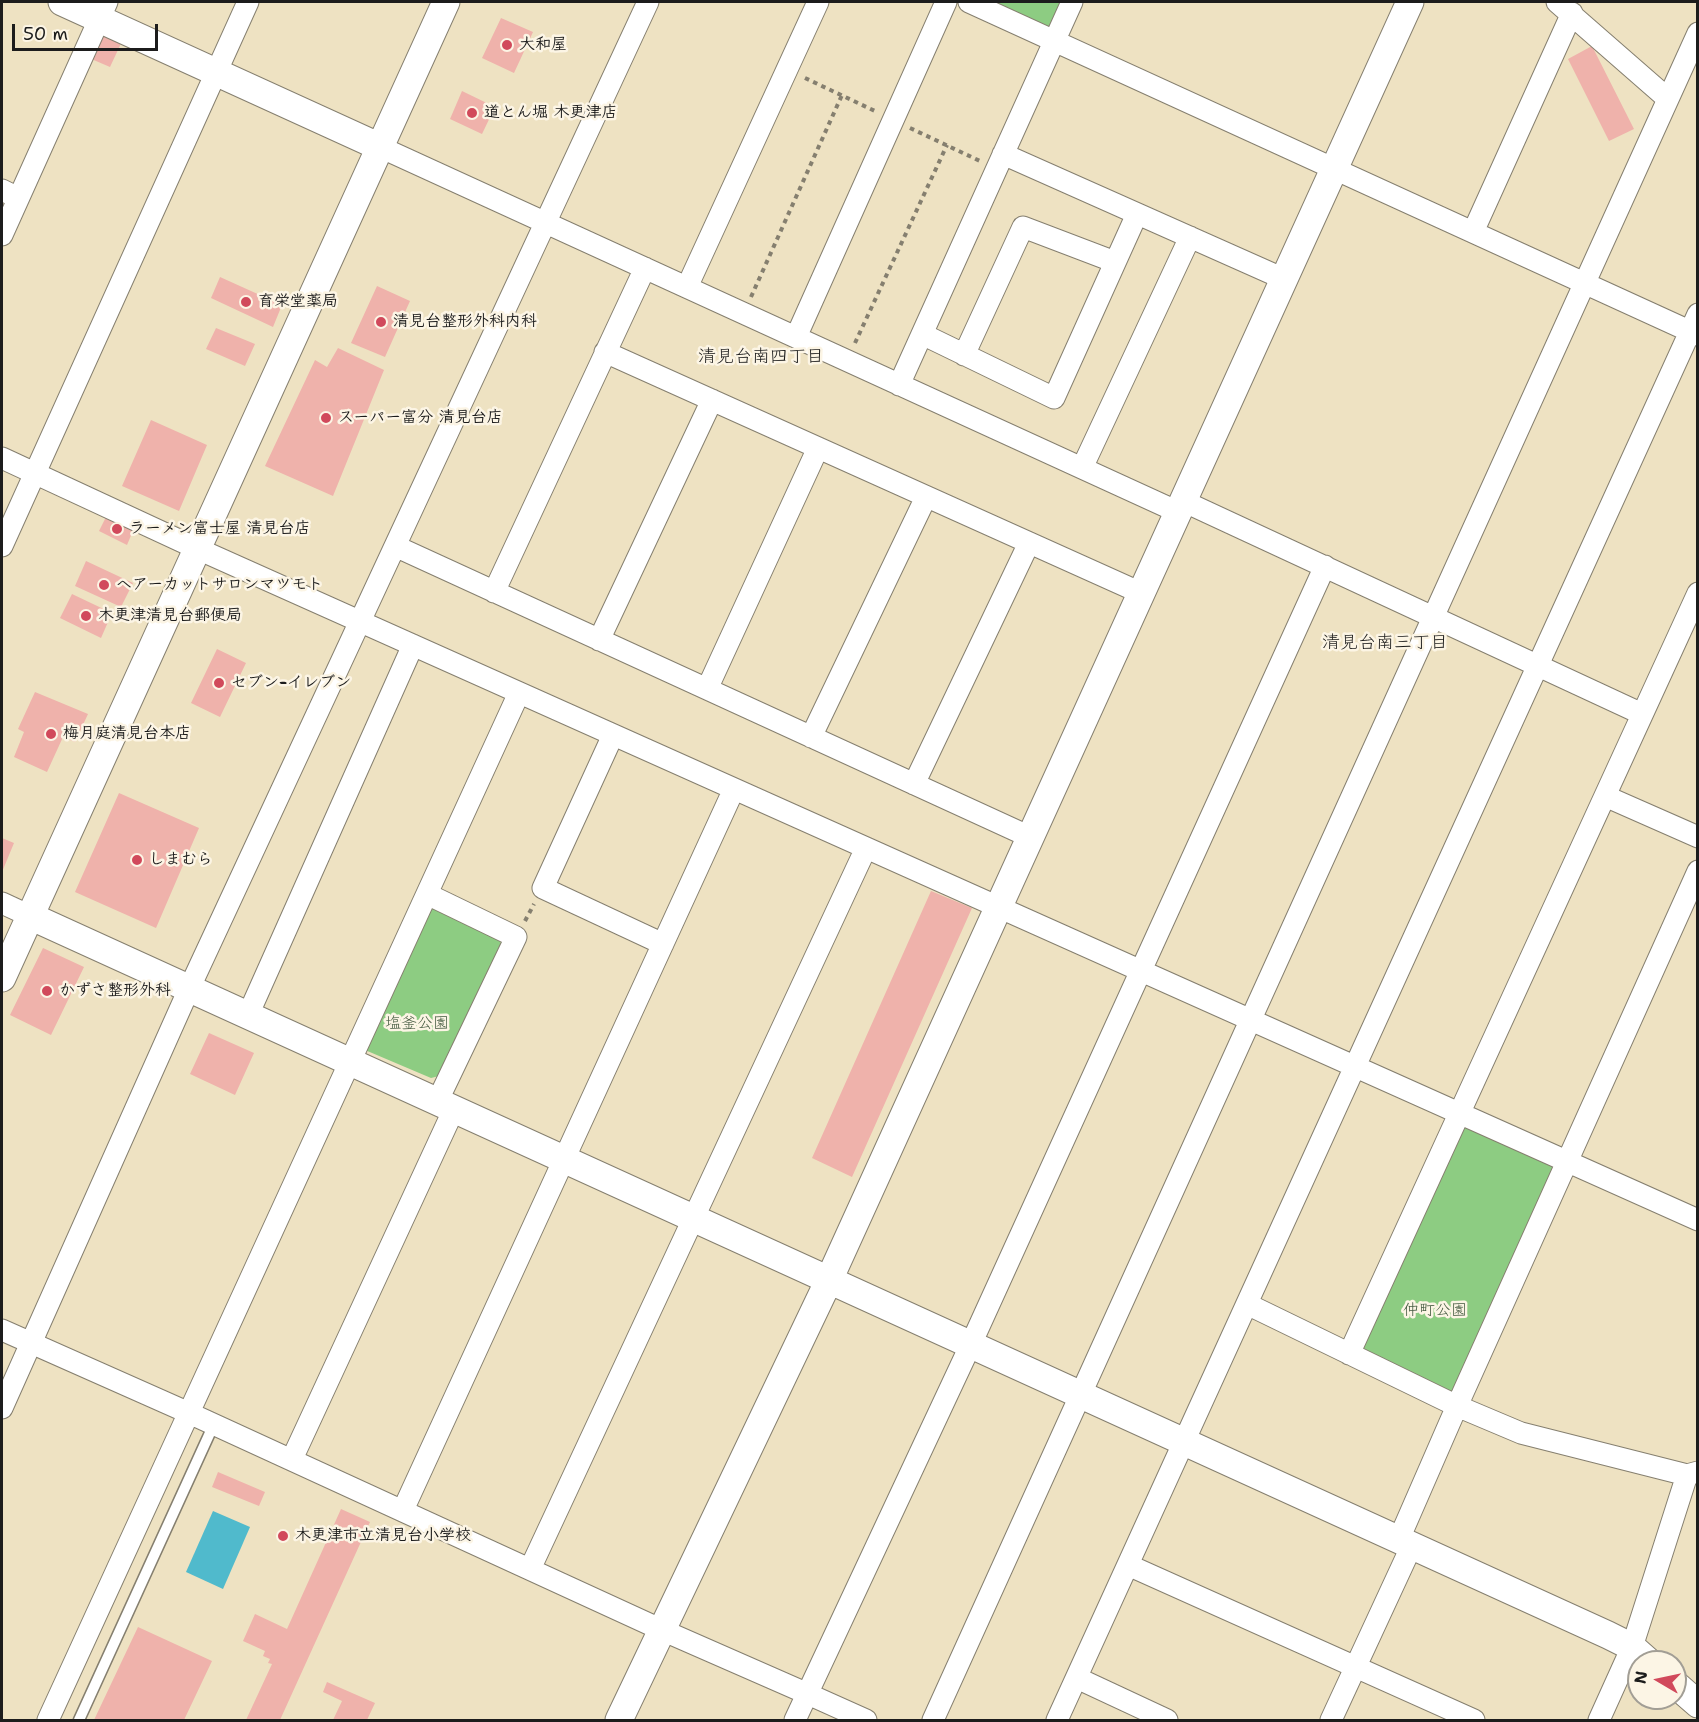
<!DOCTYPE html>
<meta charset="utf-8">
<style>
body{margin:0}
#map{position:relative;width:1699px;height:1722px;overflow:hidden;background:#eee2c2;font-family:"Shantell Sans",sans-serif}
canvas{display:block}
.frame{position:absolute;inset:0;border:3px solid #1c1c1c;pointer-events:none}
.north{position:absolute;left:1627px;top:1650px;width:60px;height:60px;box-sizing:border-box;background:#fcf5e5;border:2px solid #a29e95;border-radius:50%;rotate:279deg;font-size:16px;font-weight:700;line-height:24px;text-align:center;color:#1c1c1c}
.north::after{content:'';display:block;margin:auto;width:21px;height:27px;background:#d1495b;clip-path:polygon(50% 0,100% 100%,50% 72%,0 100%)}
.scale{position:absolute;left:12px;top:24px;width:146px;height:27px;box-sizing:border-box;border:3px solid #1c1c1c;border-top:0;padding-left:8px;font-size:18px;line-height:21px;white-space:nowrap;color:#1c1c1c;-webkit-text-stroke:4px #fcf5e5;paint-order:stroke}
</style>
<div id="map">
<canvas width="1699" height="1722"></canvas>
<div class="frame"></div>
<div class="north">N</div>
<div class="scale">50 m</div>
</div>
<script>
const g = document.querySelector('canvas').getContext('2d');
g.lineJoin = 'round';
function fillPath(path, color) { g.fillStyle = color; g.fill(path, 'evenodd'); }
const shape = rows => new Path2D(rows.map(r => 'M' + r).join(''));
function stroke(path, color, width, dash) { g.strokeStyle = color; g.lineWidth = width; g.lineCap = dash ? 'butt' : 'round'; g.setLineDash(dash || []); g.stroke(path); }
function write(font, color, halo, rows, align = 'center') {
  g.font = font + ' "Shantell Sans","Klee One",sans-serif'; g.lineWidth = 5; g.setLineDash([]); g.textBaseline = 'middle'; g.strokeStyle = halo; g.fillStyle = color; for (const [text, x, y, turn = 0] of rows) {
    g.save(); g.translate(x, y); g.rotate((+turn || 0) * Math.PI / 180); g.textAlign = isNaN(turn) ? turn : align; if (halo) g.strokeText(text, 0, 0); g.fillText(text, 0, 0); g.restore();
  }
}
fillPath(shape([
 [988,2,1064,2,1051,30],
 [432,908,498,938,501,943,439,1076,431,1078,365,1050,426,910],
 [1459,1114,1568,1162,1457,1406,1349,1354]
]), '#8dcc82');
fillPath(shape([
 [213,1511,250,1527,223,1589,186,1572]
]), '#50bacc');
fillPath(shape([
 [501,18,533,32,514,73,482,58],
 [102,27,124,37,110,67,89,58],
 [1592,46,1634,129,1609,141,1568,59],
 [462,91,495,107,482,134,450,119],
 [220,277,282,305,273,327,211,298],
 [377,286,410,301,385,357,351,343],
 [216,328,255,344,245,366,206,349],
 [338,348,384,370,333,496,265,466,315,360,327,367],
 [151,420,207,445,179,511,122,486],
 [108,513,135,526,127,545,99,531],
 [86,561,133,583,121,607,75,586],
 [72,594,112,613,101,638,60,618],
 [217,649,246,663,220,717,191,703],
 [35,692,88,714,75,742,63,737,47,772,14,757,24,732,18,729],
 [119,793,199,828,156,928,75,892],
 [2,838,14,843,2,872],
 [931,891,972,908,852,1177,812,1158],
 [43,948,84,967,51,1035,10,1015],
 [209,1033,254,1053,235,1095,190,1074],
 [218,1472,265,1492,259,1506,212,1487],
 [341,1509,370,1522,280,1720,246,1720,272,1664,268,1663,270,1659,263,1656,265,1651,243,1641,255,1614,287,1629],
 [138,1627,212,1661,184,1720,94,1720],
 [327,1682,375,1703,367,1720,333,1720,342,1701,323,1692]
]), '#efb2ab');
const service = shape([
 [79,1720,214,1424]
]);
const minor = shape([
 [969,2,1698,335],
 [1557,2,1668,99],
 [380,147,1178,512],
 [1003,154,1284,279],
 [2,190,18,198],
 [1473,232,1572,13],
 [2,235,107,2],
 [687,287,818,2],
 [922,334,1054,398,1137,214],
 [796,337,946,2],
 [605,352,1141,593],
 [964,355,1023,227,1115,262],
 [899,385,1072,2],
 [2,458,198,549,1698,1220],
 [1082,468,1190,237],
 [1183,501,1642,714],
 [2,546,248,2],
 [395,546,1030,837],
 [494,592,645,268],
 [599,640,712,400],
 [707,689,818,448],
 [613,735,543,888,663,944],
 [811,737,926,497],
 [914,784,1029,543],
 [1605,796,1698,837],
 [427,894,516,937,437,1102],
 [2,903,30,916],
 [248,1015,413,645],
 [1247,1304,1457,1406,1521,1433,1687,1475,1698,1472],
 [2,1330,189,1413,662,1630,808,1694,866,1720],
 [1349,1354,1698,593],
 [2,1408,189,989,648,2],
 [292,1459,454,1109],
 [403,1510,734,789],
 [1399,1539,1457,1406,1698,871],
 [1128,1565,1474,1720],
 [530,1569,866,848],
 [1077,1678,1167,1720],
 [48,1720,519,693],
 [795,1720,971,1344,1325,566],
 [933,1720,1698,33],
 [1057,1720,1698,314],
 [1331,1720,1412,1545],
 [1599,1720,1632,1647,1687,1475]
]);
const tertiary = shape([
 [62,2,380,147],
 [30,916,1608,1635,1632,1647,1649,1662],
 [2,978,446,2],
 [1675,1684,1698,1704],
 [619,1720,829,1280,1410,2]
]);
stroke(service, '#857f6f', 13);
stroke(minor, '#857f6f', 23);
stroke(tertiary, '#857f6f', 29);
stroke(shape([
 [805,78,877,112],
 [910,128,980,161],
 [751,297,842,95],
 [855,343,947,145],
 [525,921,534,904]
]), '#857f6f', 4, [4.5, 4.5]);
stroke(service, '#fff', 10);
stroke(minor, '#fff', 21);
stroke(tertiary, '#fff', 27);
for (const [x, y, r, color] of [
 [507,45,6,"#d1495b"],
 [472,113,6,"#d1495b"],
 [246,302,6,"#d1495b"],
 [381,322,6,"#d1495b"],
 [326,418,6,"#d1495b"],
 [117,529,6,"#d1495b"],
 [104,585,6,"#d1495b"],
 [86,616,6,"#d1495b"],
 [219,683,6,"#d1495b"],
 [51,734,6,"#d1495b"],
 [137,860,6,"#d1495b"],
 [47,991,6,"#d1495b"],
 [283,1536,6,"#d1495b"]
]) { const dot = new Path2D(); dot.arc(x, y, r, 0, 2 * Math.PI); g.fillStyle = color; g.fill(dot); stroke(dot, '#fcf5e5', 2); }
write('bold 16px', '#1c1c1c', '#fcf5e5', [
 ["大和屋",519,45],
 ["道とん堀 木更津店",484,113],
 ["育栄堂薬局",258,302],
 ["清見台整形外科内科",393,322],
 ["スーパー富分 清見台店",338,418],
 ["ラーメン富士屋 清見台店",129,529],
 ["ヘアーカットサロンマツモト",116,585],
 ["木更津清見台郵便局",98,616],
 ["セブン-イレブン",231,683],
 ["梅月庭清見台本店",63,734],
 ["しまむら",149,860],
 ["かずさ整形外科",59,991],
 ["木更津市立清見台小学校",295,1536]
], 'left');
write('16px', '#445a40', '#fcf5e5', [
 ["塩釜公園",417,1024],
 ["仲町公園",1435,1311]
]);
write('18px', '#1c1c1c', '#fcf5e5', [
 ["清見台南四丁目",761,357],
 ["清見台南三丁目",1385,643]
]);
</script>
